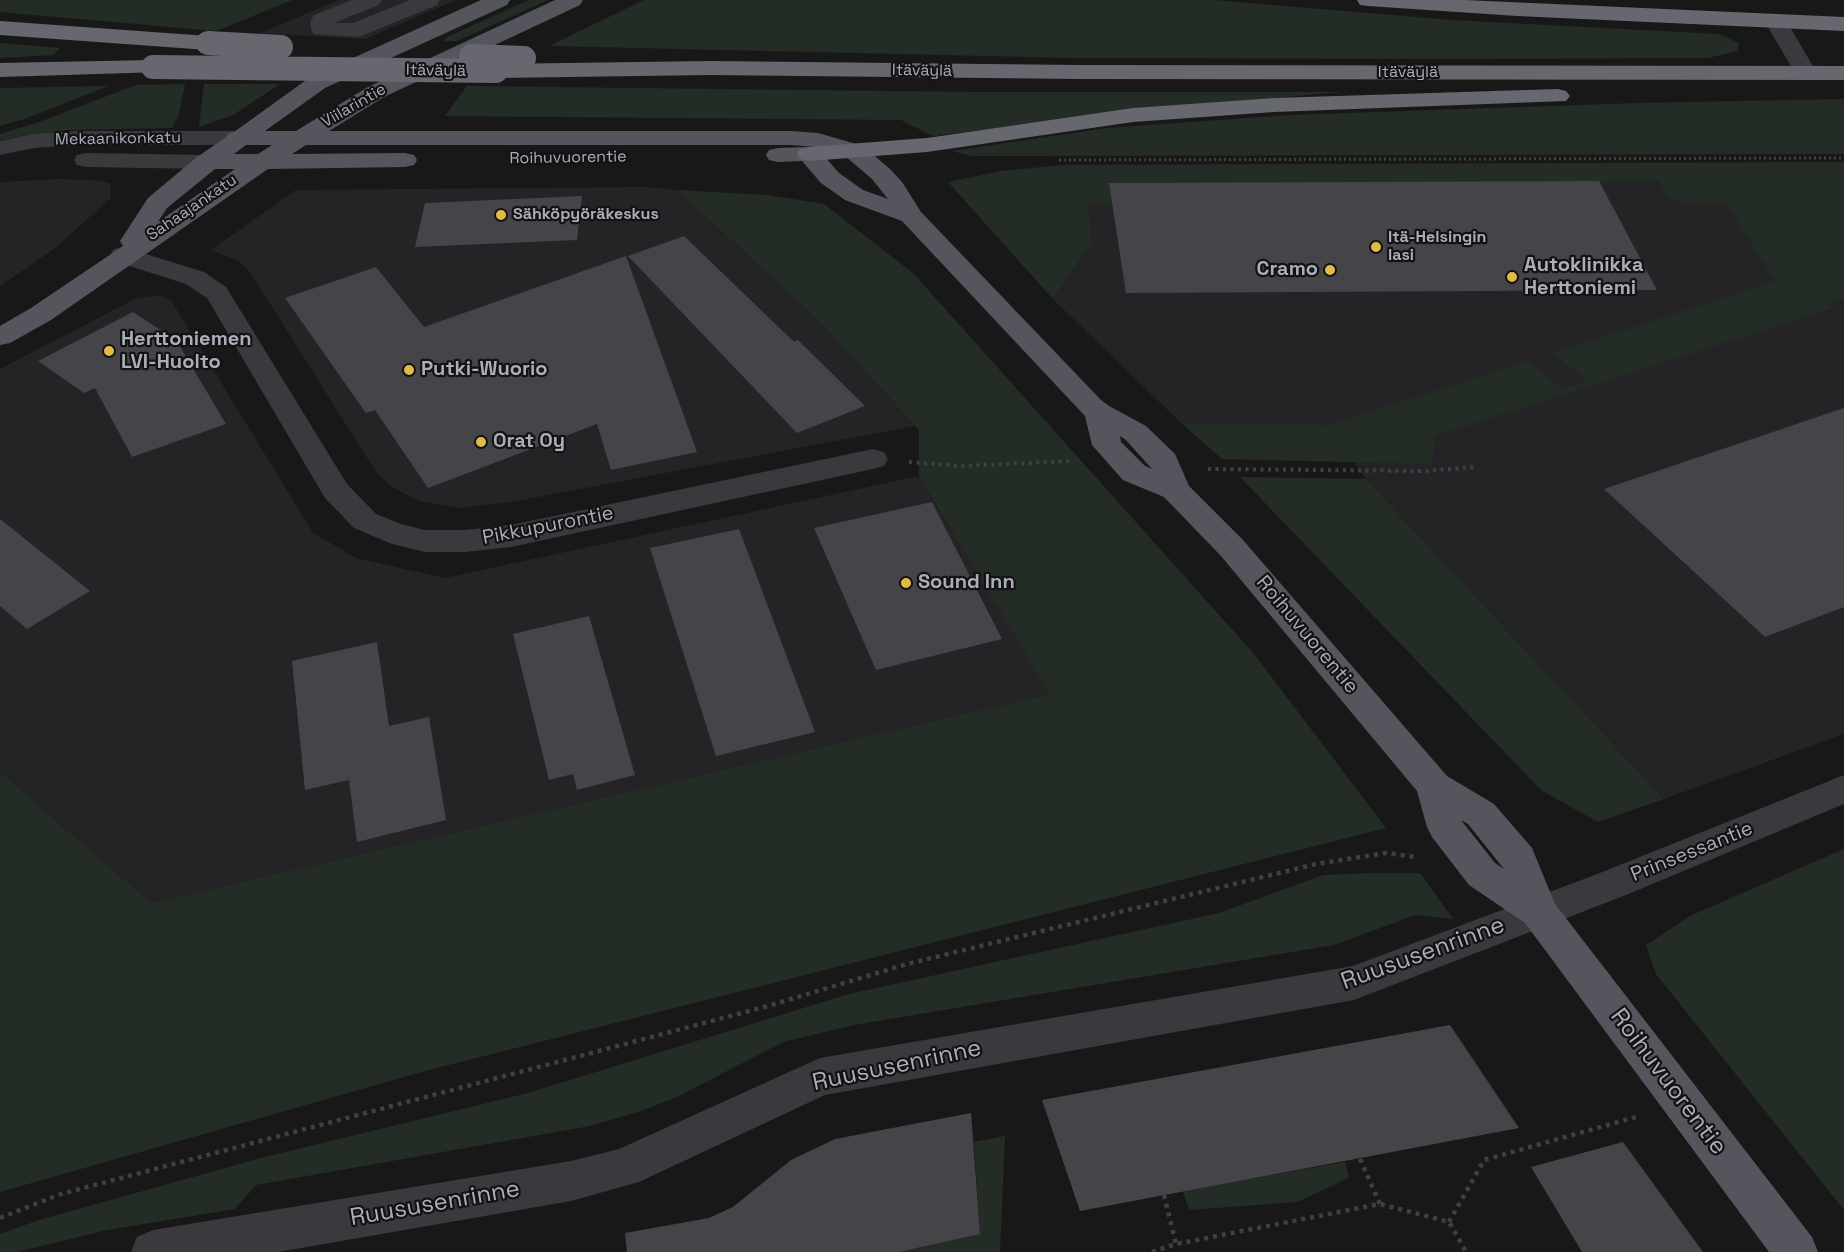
<!DOCTYPE html>
<meta charset="utf-8">
<style>
body{margin:0}
canvas{display:block;background:#181819}
</style>
<canvas width="1844" height="1252"></canvas>
<script>
const g = document.querySelector('canvas').getContext('2d');
g.lineJoin = 'round';
function fillPath(path, color) { g.fillStyle = color; g.fill(path, 'evenodd'); }
const shape = rows => new Path2D(rows.map(r => 'M' + r).join(''));
function stroke(path, color, width, dash) { g.strokeStyle = color; g.lineWidth = width; g.lineCap = dash ? 'butt' : 'round'; g.setLineDash(dash || []); g.stroke(path); }
function write(font, color, halo, rows, align = 'center') {
  g.font = font + ' "Space Grotesk",sans-serif'; g.lineWidth = 4.5; g.setLineDash([]); g.textBaseline = 'middle'; g.strokeStyle = halo; g.fillStyle = color; for (const [text, x, y, turn = 0] of rows) {
    g.save(); g.translate(x, y); g.rotate((+turn || 0) * Math.PI / 180); g.textAlign = isNaN(turn) ? turn : align; if (halo) g.strokeText(text, 0, 0); g.fillText(text, 0, 0); g.restore();
  }
}
fillPath(shape([
 [339,0,456,0,365,39,260,33],
 [1082,172,1752,174,1844,265,1844,734,1664,799,1366,479,1328,426,1181,423,1053,299,1092,242],
 [59,179,93,180,110,183,111,198,54,249,0,286,0,182],
 [644,187,677,190,816,318,915,426,511,502,460,508,419,501,392,487,376,472,250,272,237,260,211,250,296,190],
 [151,296,162,296,172,302,313,533,356,558,445,578,919,476,1051,694,151,903,0,772,0,369,135,299]
]), '#242426');
fillPath(shape([
 [0,0,292,0,216,31,0,12],
 [529,0,548,0,457,41,444,41,445,38],
 [644,0,1214,0,1451,20,1719,34,1739,43,1738,51,1708,58,1468,59,1075,58,549,46],
 [0,43,60,48,53,55,0,58],
 [185,84,179,114,172,128,70,130,0,140,0,134,39,122,136,85],
 [204,84,280,84,233,115,199,127],
 [109,86,24,119,0,126,0,88],
 [467,86,973,92,1340,92,1136,110,933,136,901,120,445,116],
 [1844,99,1844,154,1041,156,971,156,952,151,1107,128,1290,115,1639,103],
 [1844,162,1844,298,1829,303,1833,308,1435,436,1432,464,1222,459,1181,423,1328,425,1528,361,1563,389,1587,381,1554,353,1775,281,1726,203,1686,203,1667,197,1659,181,1109,183,1112,203,1087,203,1092,242,1053,299,948,182,1001,171,1063,165],
 [677,190,767,195,824,204,913,273,1254,654,1386,828,425,1071,0,1192,0,772,151,903,1050,694,919,476,919,430,816,318],
 [1240,477,1366,479,1664,799,1598,822,1541,790],
 [1844,849,1844,1210,1656,974,1646,945,1692,915],
 [1372,873,1420,873,1453,919,1415,915,1334,945,854,1025,783,1042,677,1097,641,1111,590,1126,256,1185,235,1209,107,1230,17,1252,0,1252,0,1234,39,1220,261,1158,528,1093,849,994,1219,913,1323,875],
 [1005,1136,1000,1252,899,1252,980,1234,974,1142],
 [1345,1162,1349,1178,1297,1202,1189,1210,1183,1191]
]), '#242c26');
fillPath(shape([
 [1599,181,1657,290,1126,293,1109,183],
 [582,196,577,240,415,247,425,203],
 [684,236,794,342,798,340,865,406,797,433,628,256],
 [626,256,697,452,611,470,597,424,428,488,375,410,366,413,285,298,376,267,424,327],
 [133,312,176,340,226,424,132,457,95,388,84,393,38,361],
 [1844,408,1844,607,1765,637,1604,489],
 [932,502,1002,639,876,670,814,528],
 [0,519,90,591,27,629,0,606],
 [739,529,815,732,716,756,650,548],
 [589,616,635,775,577,790,573,774,549,780,513,634],
 [377,642,389,726,429,717,446,820,357,842,349,780,305,790,292,661],
 [1450,1025,1519,1128,1080,1211,1042,1100],
 [971,1113,980,1234,899,1252,627,1252,625,1233,709,1218,733,1207,791,1160,835,1139],
 [1623,1142,1703,1252,1582,1252,1531,1167]
]), '#454549');
stroke(shape([
 [1059,160,1844,158]
]), '#3f4045', 3, [2, 3]);
stroke(shape([
 [909,462,961,466,1072,461],
 [1208,469,1426,471,1476,467]
]), '#3f4045', 4, [3, 4.5]);
stroke(shape([
 [1360,1159,1380,1204],
 [1164,1195,1176,1244],
 [0,1218,61,1194,768,1006,907,964,1316,864,1386,853,1416,857],
 [1449,1222,1484,1160,1636,1117],
 [1152,1252,1176,1244,1380,1204,1449,1222,1466,1252]
]), '#3f4045', 4.5, [4, 5]);
fillPath(shape([
 [352,0,382,0,379,5,334,23,353,23,410,0,440,0,437,5,364,35,356,37,314,34,311,29,311,20,314,15,352,0],
 [1776,15,1784,17,1787,22,1817,73,1814,78,1806,80,1798,78,1795,73,1765,22,1768,17,1776,15],
 [76,131,237,131,245,133,249,138,245,143,237,145,76,145,34,148,0,155,0,141,34,134,76,131],
 [86,153,206,155,215,157,218,162,215,167,206,169,86,167,77,165,74,160,77,155,86,153],
 [123,247,204,272,226,287,347,484,376,514,401,524,425,530,465,530,511,525,873,449,884,452,888,459,884,466,873,469,511,547,465,552,425,552,392,544,354,528,325,498,207,298,186,284,114,261,110,255,114,249,123,247],
 [1844,775,1844,804,1626,895,1354,1000,825,1095,639,1182,571,1201,278,1252,131,1252,137,1237,153,1230,571,1161,619,1149,820,1058,1353,966,1600,873,1844,775]
]), '#39393e');
fillPath(shape([
 [481,0,510,0,507,5,325,88,265,131,296,131,368,87,555,0,583,0,580,5,384,97,329,131,791,131,818,133,863,146,890,169,902,182,921,212,1101,400,1109,406,1146,426,1175,454,1189,486,1243,540,1447,776,1494,804,1532,848,1555,904,1812,1237,1818,1252,1769,1252,1525,923,1469,885,1432,837,1427,827,1417,791,1221,556,1164,497,1123,480,1092,445,1085,416,902,221,845,200,821,183,802,161,778,162,769,160,766,155,769,150,778,148,809,147,818,149,839,173,863,190,888,199,872,179,845,156,816,147,791,145,306,145,292,154,405,153,414,155,417,160,414,165,405,167,268,169,51,320,10,343,0,345,0,326,31,308,123,246,120,241,148,198,197,157,225,138,229,133,234,132,309,78,481,0],
 [246,145,272,145,258,154,234,154,246,145],
 [215,169,235,169,158,222,167,208,215,169],
 [1120,436,1126,440,1152,469,1145,466,1121,442,1120,436],
 [1461,820,1468,824,1504,869,1495,863,1461,820]
]), '#55565d');
fillPath(shape([
 [1357,0,1464,0,1844,17,1844,31,1517,16,1368,6,1360,5,1357,0],
 [0,21,208,36,216,38,219,43,216,48,208,50,0,35,0,21],
 [153,60,161,62,164,67,161,72,0,77,0,63,153,60],
 [710,61,1078,65,1844,66,1844,80,1078,79,710,75,496,78,488,76,485,71,488,66,496,64,710,61],
 [1558,89,1566,91,1570,96,1566,101,1274,112,1133,122,927,152,809,161,800,159,797,154,800,149,809,147,927,138,1133,108,1274,98,1558,89]
]), '#66676f');
stroke(shape([
 [208,43,281,47],
 [471,56,524,58],
 [153,67,496,71]
]), '#66676f', 24);
for (const [x, y, r, color] of [
 [501,215,6,"#e1bb49"],
 [1376,247,6,"#e1bb49"],
 [1330,270,6,"#e1bb49"],
 [1512,277,6,"#e1bb49"],
 [109,351,6,"#e1bb49"],
 [409,370,6,"#e1bb49"],
 [481,442,6,"#e1bb49"],
 [906,583,6,"#e1bb49"]
]) { const dot = new Path2D(); dot.arc(x, y, r, 0, 2 * Math.PI); g.fillStyle = color; g.fill(dot); stroke(dot, '#131315', 2); }
write('16px', '#abaeb8', '#131315', [
 ["Itäväylä",436,71,1],
 ["Itäväylä",922,71,1],
 ["Itäväylä",1408,73],
 ["Viilarintie",354,106,-30],
 ["Mekaanikonkatu",118,139,-1],
 ["Roihuvuorentie",568,158,-1],
 ["Sahaajankatu",192,208,-34]
]);
write('bold 16px', '#abaeb8', '#131315', [
 ["Sähköpyöräkeskus",513,215],
 ["Itä-Helsingin",1388,238],
 ["lasi",1388,256]
], 'left');
write('bold 20px', '#abaeb8', '#131315', [
 ["Autoklinikka",1524,266],
 ["Herttoniemi",1524,289],
 ["Cramo",1318,270,"right"],
 ["Herttoniemen",121,340],
 ["LVI-Huolto",121,363],
 ["Putki-Wuorio",421,370],
 ["Orat Oy",493,442],
 ["Sound Inn",918,583]
], 'left');
write('20px', '#abaeb8', '#131315', [
 ["Pikkupurontie",548,526,-11],
 ["Roihuvuorentie",1307,635,50],
 ["Prinsessantie",1692,852,-22]
]);
write('24px', '#abaeb8', '#131315', [
 ["Ruususenrinne",1423,954,-20],
 ["Ruususenrinne",897,1066,-12],
 ["Roihuvuorentie",1668,1082,53],
 ["Ruususenrinne",435,1204,-10]
]);
</script>
